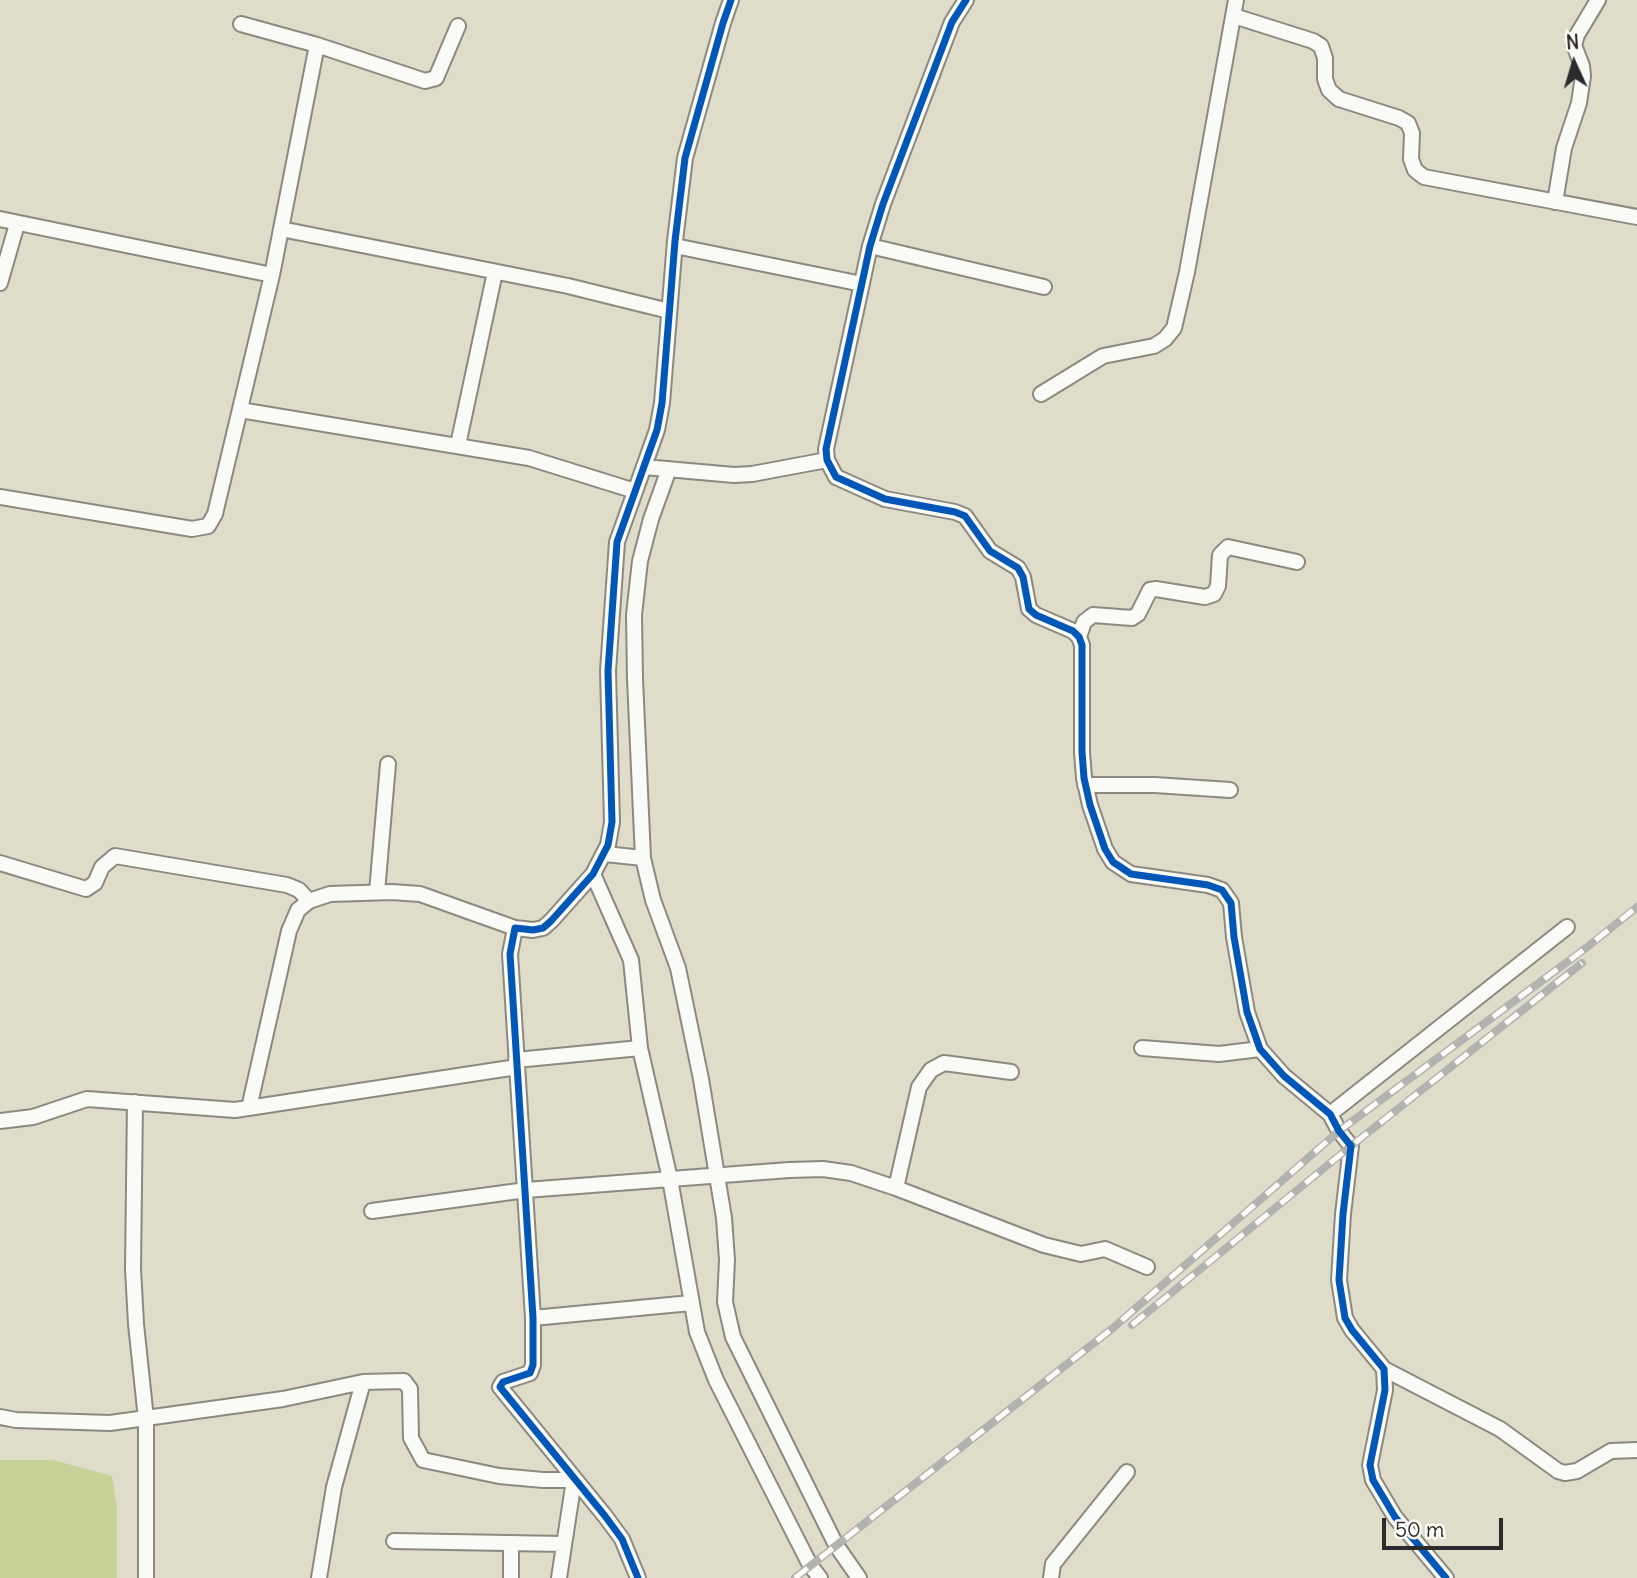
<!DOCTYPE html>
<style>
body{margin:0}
#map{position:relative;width:1637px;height:1578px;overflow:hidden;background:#e0dcca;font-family:Delius,sans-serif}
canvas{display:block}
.north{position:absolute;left:1539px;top:28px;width:70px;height:70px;-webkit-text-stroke:5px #fdfcf7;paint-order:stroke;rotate:356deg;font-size:19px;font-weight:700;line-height:28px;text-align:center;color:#2b2b2b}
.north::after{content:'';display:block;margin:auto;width:24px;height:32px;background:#2b2b2b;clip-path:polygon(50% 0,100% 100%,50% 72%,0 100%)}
.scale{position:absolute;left:1382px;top:1518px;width:121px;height:32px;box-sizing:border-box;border:4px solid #2b2b2b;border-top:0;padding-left:9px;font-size:21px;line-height:24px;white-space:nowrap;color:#2b2b2b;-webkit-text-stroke:5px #fdfcf7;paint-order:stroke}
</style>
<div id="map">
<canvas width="1637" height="1578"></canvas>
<div class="north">N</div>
<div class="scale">50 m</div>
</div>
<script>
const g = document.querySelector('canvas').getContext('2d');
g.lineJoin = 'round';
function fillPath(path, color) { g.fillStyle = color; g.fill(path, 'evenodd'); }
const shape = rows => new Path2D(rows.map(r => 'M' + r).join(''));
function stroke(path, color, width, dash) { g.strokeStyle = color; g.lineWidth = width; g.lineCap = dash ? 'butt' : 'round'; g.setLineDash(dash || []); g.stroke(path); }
fillPath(shape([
 [0,1460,53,1460,112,1476,117,1509,117,1578,0,1578]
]), '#c7d298');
const street = shape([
 [966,0,952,22,883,204,870,246,826,449,827,460,836,477,885,499,955,512,965,516,990,551,1018,568,1023,577,1029,609,1036,615,1073,631,1079,637,1082,645,1082,752,1084,778,1090,805,1105,849,1113,862,1131,874,1208,885,1222,890,1231,903,1234,937,1247,1012,1260,1049,1284,1076,1330,1114,1339,1131,1351,1146,1343,1214,1339,1280,1345,1318,1352,1330,1384,1369,1385,1390,1370,1465,1373,1480,1395,1517,1446,1578],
 [1234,16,1313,41,1321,46,1325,58,1325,79,1329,90,1339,99,1399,118,1408,123,1412,133,1411,159,1415,170,1424,177,1637,217],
 [241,24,317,45,425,81,436,78,458,26],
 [1555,202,1564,148,1579,103,1583,76,1582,66,1574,45,1577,35,1598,0],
 [0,219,272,275],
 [281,229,568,286,669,311],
 [675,246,862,284],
 [870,246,1044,287],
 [0,283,17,224],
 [1041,394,1103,356,1154,346,1165,339,1174,328,1187,272,1236,0],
 [240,410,529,458,635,491],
 [458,445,495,272],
 [644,467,734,475,752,474,827,460],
 [0,497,192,529,208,526,215,514,272,275,317,45],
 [1079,637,1084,622,1093,615,1132,618,1138,614,1150,590,1156,589,1205,597,1214,594,1218,586,1220,555,1228,547,1297,562],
 [1085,785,1155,785,1230,790],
 [605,854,643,858,653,900,678,968,701,1079,724,1218,727,1260,725,1302,733,1337,836,1545,859,1578],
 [643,858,635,679,634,615,640,561,651,519,669,469],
 [0,863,86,889,95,883,102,867,115,856,287,885,299,890,309,901],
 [593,874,631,960,640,1048,670,1179,697,1332,716,1380,810,1565,820,1578],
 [377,892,388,764],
 [1142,1048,1219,1054,1260,1049],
 [516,1060,640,1048],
 [135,1102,133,1269,136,1324,146,1419,146,1578],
 [249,1108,289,931,298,910,309,901,330,894,392,892,420,894,515,928],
 [1330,1114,1567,927],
 [0,1121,33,1117,87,1099,235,1110,517,1067],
 [896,1188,919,1087,931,1070,944,1063,1011,1072],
 [372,1211,526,1190,789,1170,823,1169,851,1173,896,1188,1044,1245,1081,1254,1105,1249,1147,1267],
 [533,1318,691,1303],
 [1384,1369,1500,1429,1558,1471,1565,1473,1577,1471,1611,1451,1637,1450],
 [0,1417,16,1420,110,1423,283,1399,363,1382,404,1381,410,1389,411,1438,423,1460,499,1476,543,1480,574,1480,559,1578],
 [394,1541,564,1544],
 [511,1543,511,1578],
 [319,1578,334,1487,363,1382],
 [638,1578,622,1539,605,1516,500,1387,503,1382,530,1373,533,1365,533,1318,510,954,515,928,533,930,543,928,551,921,593,874,608,845,612,822,608,671,617,542,657,430,662,403,675,241,685,158,723,23,731,0],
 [1051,1578,1053,1564,1127,1472]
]);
stroke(street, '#8b8980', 18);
stroke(street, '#fafaf7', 14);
const rail = shape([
 [1132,1325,1351,1146,1582,963],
 [795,1578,1113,1328,1339,1131,1586,948,1637,907]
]);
stroke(rail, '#b2b2af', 8);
stroke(rail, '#fdfcf7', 5, [16]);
stroke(shape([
 [966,0,952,22,883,204,870,246,826,449,827,460,836,477,885,499,955,512,965,516,990,551,1018,568,1023,577,1029,609,1036,615,1073,631,1079,637,1082,645,1082,752,1084,778,1090,805,1105,849,1113,862,1131,874,1208,885,1222,890,1231,903,1234,937,1247,1012,1260,1049,1284,1076,1330,1114,1339,1131,1351,1146,1343,1214,1339,1280,1345,1318,1352,1330,1384,1369,1385,1390,1370,1465,1373,1480,1395,1517,1446,1578],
 [638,1578,622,1539,605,1516,500,1387,503,1382,530,1373,533,1365,533,1318,510,954,515,928,533,930,543,928,551,921,593,874,608,845,612,822,608,671,617,542,657,430,662,403,675,241,685,158,723,23,731,0]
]), '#0057b8', 7);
</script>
